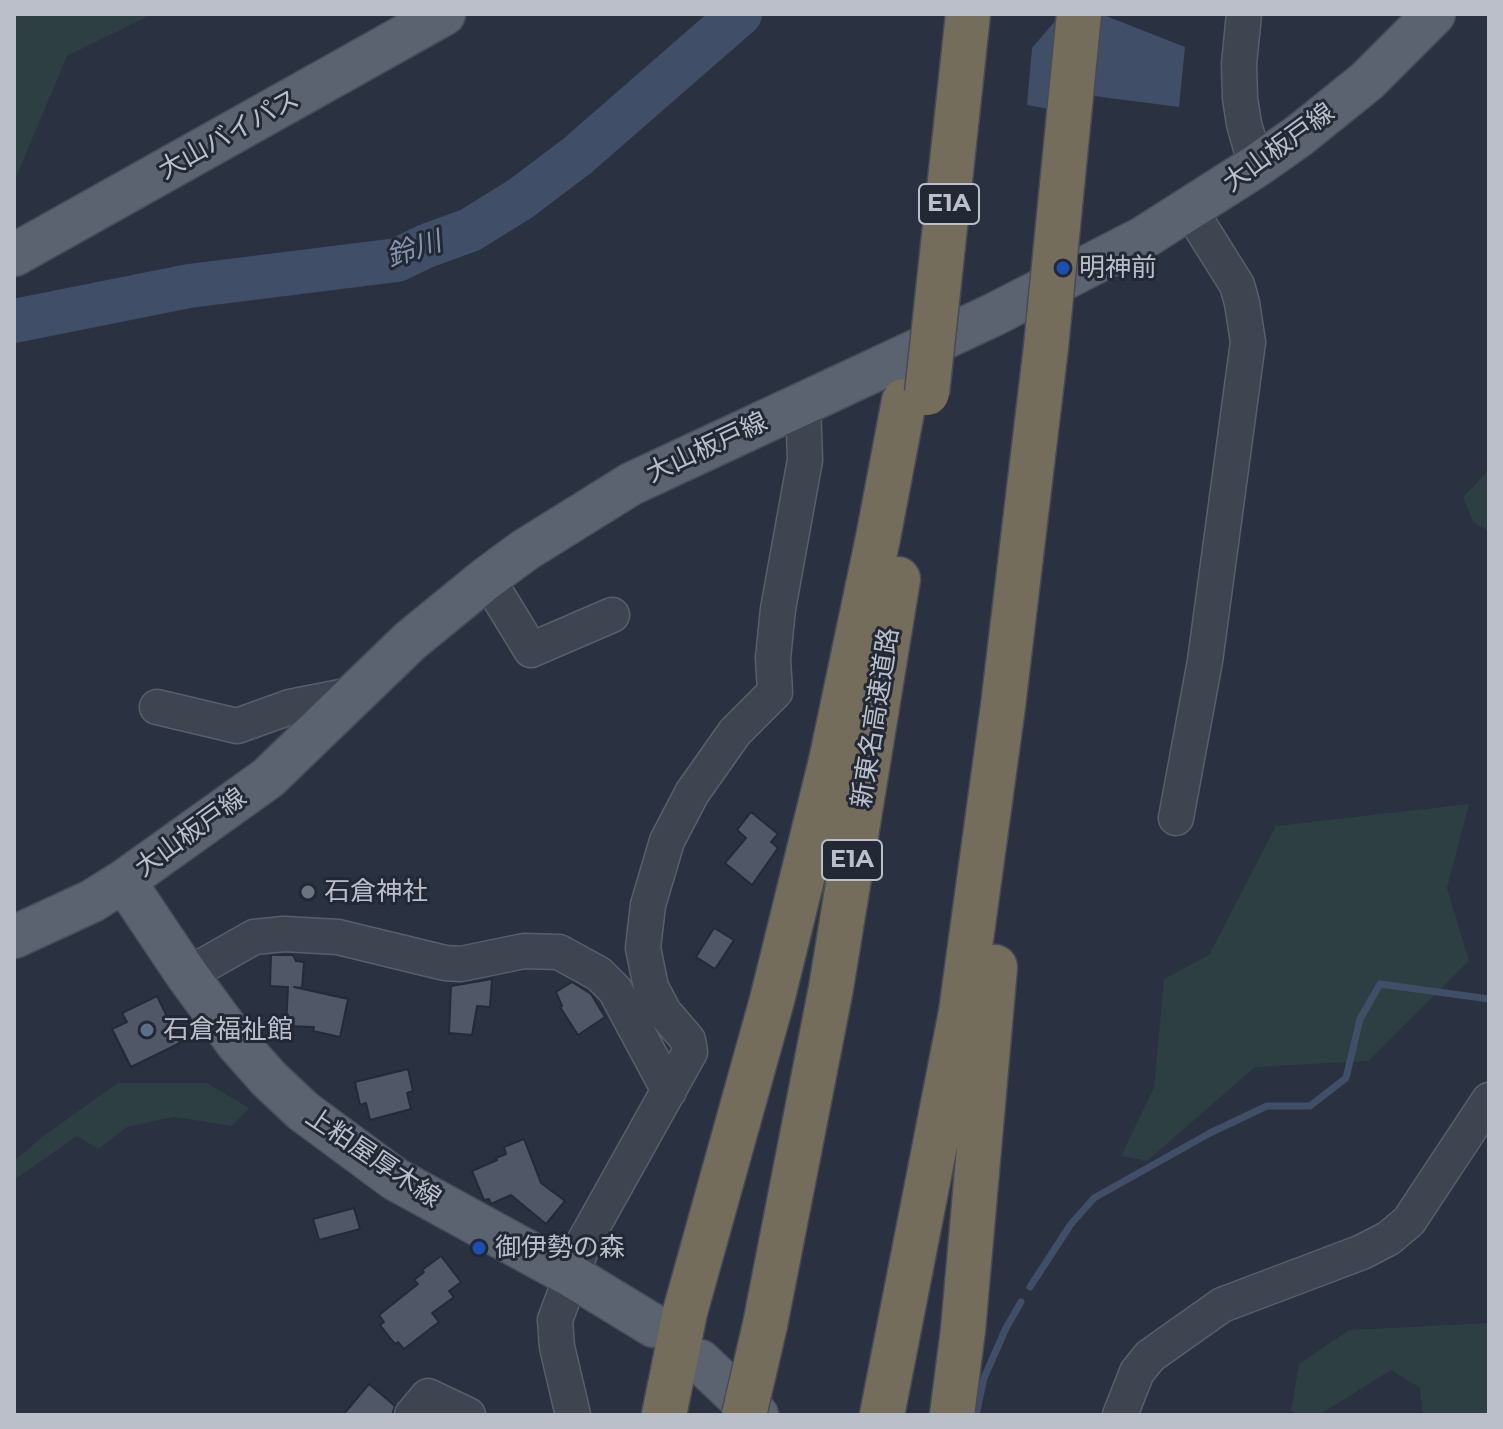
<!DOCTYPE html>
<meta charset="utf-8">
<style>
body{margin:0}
#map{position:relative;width:1503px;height:1429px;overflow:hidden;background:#2a3140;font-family:Montserrat,sans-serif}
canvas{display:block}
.frame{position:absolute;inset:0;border:16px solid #bbbfca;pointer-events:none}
</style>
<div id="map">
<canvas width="1503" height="1429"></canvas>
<div class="frame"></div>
</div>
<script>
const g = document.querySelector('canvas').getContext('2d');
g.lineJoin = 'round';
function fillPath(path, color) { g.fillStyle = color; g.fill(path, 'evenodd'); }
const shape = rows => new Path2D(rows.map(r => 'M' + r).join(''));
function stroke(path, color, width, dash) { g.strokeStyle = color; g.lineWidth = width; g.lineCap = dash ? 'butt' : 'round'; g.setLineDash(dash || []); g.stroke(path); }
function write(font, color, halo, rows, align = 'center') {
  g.font = font + ' Montserrat,"Noto Sans JP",sans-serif'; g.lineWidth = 6; g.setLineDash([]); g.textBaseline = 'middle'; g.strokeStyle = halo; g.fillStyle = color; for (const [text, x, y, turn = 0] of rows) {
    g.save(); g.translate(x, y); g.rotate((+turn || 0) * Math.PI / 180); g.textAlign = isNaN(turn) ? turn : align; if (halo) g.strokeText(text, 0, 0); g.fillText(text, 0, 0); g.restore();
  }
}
fillPath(shape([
 [14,14,152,14,67,56,14,182],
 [1489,470,1489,531,1473,522,1463,497],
 [1469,804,1447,888,1469,961,1368,1061,1255,1067,1147,1161,1121,1156,1154,1088,1164,979,1209,955,1276,826],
 [118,1083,207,1083,249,1108,232,1126,174,1117,127,1127,98,1149,77,1136,14,1180,14,1161,42,1137],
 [1489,1323,1489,1415,1423,1415,1420,1388,1391,1370,1319,1415,1298,1415,1291,1411,1299,1364,1349,1330]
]), '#2d3f42');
fillPath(shape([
 [1061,14,1101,14,1185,47,1179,107,1086,95,1083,115,1027,105,1032,48]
]), '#414e67');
stroke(shape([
 [1030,1287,1071,1224,1094,1198,1210,1133,1267,1106,1310,1106,1346,1078,1360,1019,1380,984,1489,999],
 [976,1415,984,1378,1006,1328,1021,1302]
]), '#414e67', 7);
stroke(shape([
 [14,321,189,286,397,260,426,246,470,230,520,199,577,156,740,14]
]), '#414e67', 44);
const building = shape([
 [751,812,778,834,771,842,778,848,752,885,725,863,746,838,737,830,751,812],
 [714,928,734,940,715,969,696,957,714,928],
 [271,955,293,955,296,961,304,962,302,988,294,987,348,999,340,1037,313,1031,314,1027,286,1026,288,987,270,986,271,955],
 [492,979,490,1007,477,1006,472,1035,449,1033,451,986,492,979],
 [572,982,591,994,605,1017,578,1035,560,1007,562,1006,556,992,572,982],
 [157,996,180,1043,131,1067,112,1029,127,1022,122,1013,157,996],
 [408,1069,413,1091,407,1093,411,1109,370,1120,366,1103,360,1105,355,1082,408,1069],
 [524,1139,541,1183,565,1201,546,1224,511,1195,491,1204,489,1199,484,1200,472,1171,497,1160,496,1158,506,1154,504,1147,524,1139],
 [354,1208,360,1229,319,1240,313,1219,354,1208],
 [441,1256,461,1282,449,1291,454,1297,432,1313,439,1322,404,1349,398,1342,395,1344,380,1325,384,1322,379,1315,418,1284,414,1280,424,1272,422,1270,441,1256],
 [369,1384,395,1406,392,1415,343,1415,369,1384]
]);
fillPath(building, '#505868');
stroke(building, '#242b37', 2);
const minor = shape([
 [1244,14,1239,64,1240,98,1244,124,1256,166],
 [487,578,531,650,612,615],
 [157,707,237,726,290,707,356,694],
 [1176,818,1205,661,1248,342,1242,303,1237,285,1190,210],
 [187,975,254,937,284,934,338,937,445,963,461,964,524,951,559,952,599,974,615,990,669,1091],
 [412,1415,428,1396,468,1415],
 [573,1415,557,1347,555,1320,584,1242,690,1052,688,1040,664,1012,651,987,643,948,648,905,667,841,692,793,735,732,775,692,773,658,778,609,805,460,803,403],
 [1120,1415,1137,1372,1150,1356,1222,1305,1362,1252,1389,1238,1409,1221,1489,1100]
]);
const major = shape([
 [14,255,444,14],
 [124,881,187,975,237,1043,269,1079,303,1111,395,1179,572,1276,654,1326],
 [14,937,92,901,124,881,268,778,410,641,487,578,525,550,631,484,993,315,1143,238,1256,166,1300,135,1367,81,1434,14],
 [700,1361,757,1415]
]);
const highway = shape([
 [765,1325,831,988,898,579],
 [664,1415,685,1312,772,1000,831,761,878,538,904,401],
 [882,1415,961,1012,1003,706,1046,347],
 [952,1415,963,1330,995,967]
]);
stroke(minor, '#595f6a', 37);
stroke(major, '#474d59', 45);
stroke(highway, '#454c57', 47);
stroke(minor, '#3e4450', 34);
stroke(major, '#5c6370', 42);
stroke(highway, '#756d5c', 44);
const highwayBridge = shape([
 [1046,347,1079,14],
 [927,393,968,14],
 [744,1415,765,1325]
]);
stroke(highwayBridge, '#454c57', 47, []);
stroke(highwayBridge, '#756d5c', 44);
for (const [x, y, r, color] of [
 [1063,268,8,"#1a4fb4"],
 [308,892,8,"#6b7280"],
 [147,1030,8,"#5c6f8a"],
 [479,1248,8,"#1a4fb4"]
]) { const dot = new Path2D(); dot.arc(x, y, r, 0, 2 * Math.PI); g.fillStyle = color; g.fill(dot); stroke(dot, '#222935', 3); }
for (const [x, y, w] of [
 [949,204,60],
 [852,860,60]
]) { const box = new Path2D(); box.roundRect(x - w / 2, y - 20, w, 40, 6); g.fillStyle = '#222935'; g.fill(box); stroke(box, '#bbbfca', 2); }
write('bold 24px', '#bbbfca', null, [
 ["E1A",949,204],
 ["E1A",852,860]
]);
write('26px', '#bbbfca', '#222935', [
 ["大山バイパス",229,135,-29],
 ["大山板戸線",1279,148,-36],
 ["大山板戸線",707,448,-25],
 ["新東名高速道路",876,718,-81],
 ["大山板戸線",191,833,-36],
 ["上粕屋厚木線",373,1158,34]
]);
write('26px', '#bbbfca', '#222935', [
 ["明神前",1079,268],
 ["石倉神社",324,892],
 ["石倉福祉館",163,1030],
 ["御伊勢の森",495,1248]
], 'left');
write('italic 28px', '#8693ae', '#222935', [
 ["鈴川",414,250,-18]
]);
</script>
